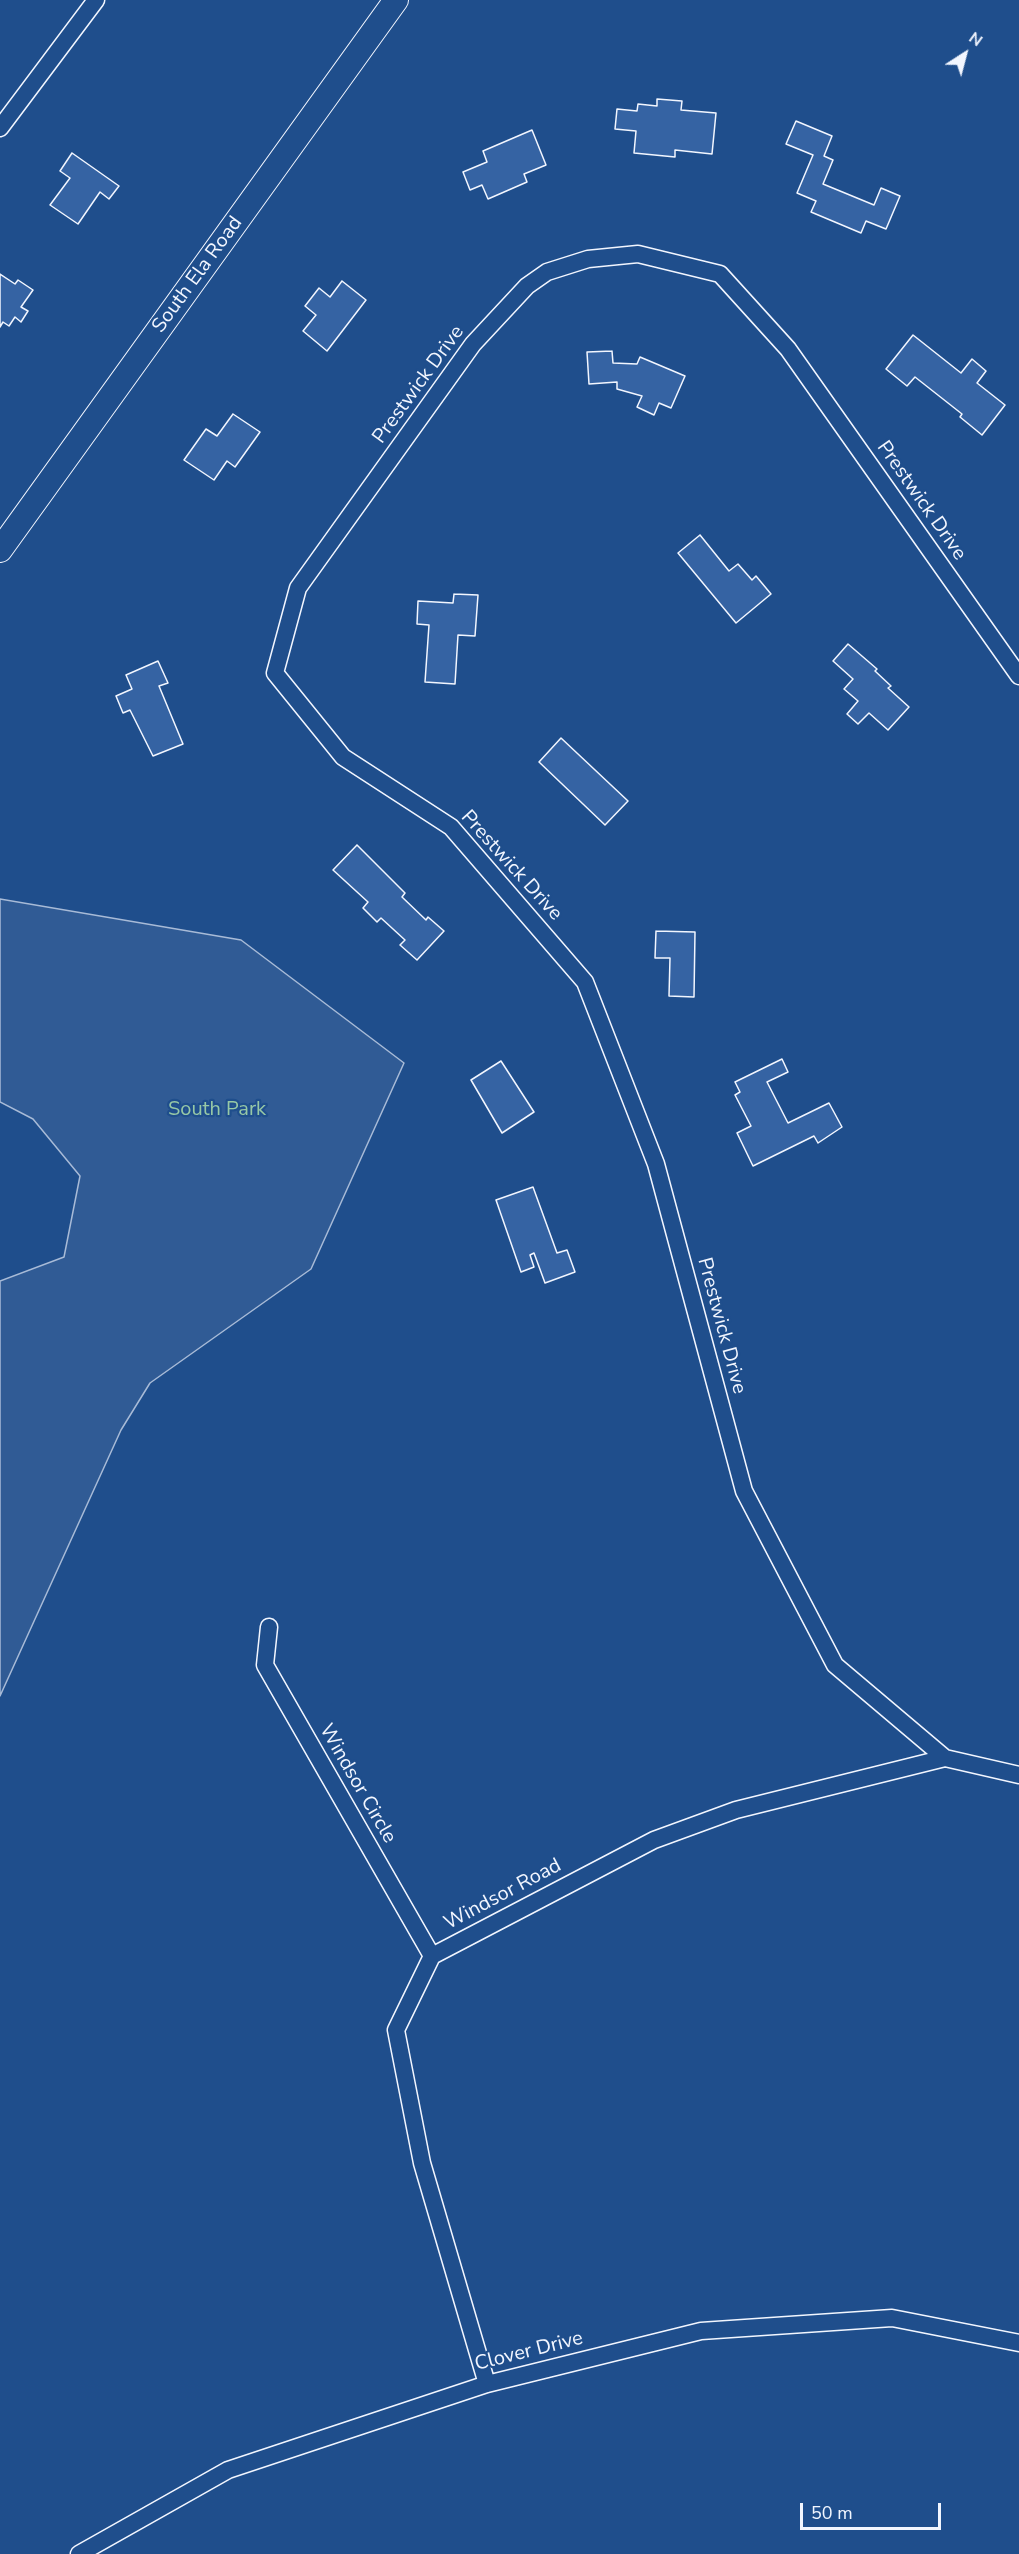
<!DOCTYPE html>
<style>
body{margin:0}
#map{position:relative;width:1019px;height:2554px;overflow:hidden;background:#1f4e8c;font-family:"Nunito Sans",sans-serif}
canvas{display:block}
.north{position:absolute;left:935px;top:24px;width:60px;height:60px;-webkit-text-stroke:4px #1f4e8c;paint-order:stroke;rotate:36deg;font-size:16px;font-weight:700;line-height:24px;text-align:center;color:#f2f6ff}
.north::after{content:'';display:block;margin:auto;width:21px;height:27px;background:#f2f6ff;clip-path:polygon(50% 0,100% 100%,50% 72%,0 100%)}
.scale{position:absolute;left:800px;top:2503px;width:141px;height:27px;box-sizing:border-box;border:3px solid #f2f6ff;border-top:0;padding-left:8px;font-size:18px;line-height:21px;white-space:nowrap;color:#f2f6ff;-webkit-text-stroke:4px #1f4e8c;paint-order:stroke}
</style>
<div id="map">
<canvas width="1019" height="2554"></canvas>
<div class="north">N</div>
<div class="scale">50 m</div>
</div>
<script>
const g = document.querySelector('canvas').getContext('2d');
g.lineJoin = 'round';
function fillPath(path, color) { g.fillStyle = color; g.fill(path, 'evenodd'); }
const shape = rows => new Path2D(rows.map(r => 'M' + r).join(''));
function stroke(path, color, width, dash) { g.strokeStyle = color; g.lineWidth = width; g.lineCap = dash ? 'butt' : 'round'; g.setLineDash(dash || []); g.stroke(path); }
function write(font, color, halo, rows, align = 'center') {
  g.font = font + ' "Nunito Sans",sans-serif'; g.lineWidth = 4.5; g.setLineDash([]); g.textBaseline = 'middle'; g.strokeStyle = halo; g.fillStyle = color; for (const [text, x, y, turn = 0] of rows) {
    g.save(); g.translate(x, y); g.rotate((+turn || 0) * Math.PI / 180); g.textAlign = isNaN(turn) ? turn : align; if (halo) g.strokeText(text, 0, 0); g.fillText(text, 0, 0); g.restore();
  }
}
const built = shape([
 [0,899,241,940,404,1063,311,1269,150,1383,121,1430,0,1696,0,1281,64,1257,80,1176,33,1119,0,1102,0,899]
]);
fillPath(built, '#305b95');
stroke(built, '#a8bbd7', 1.5);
const building = shape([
 [657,99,682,101,681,110,716,113,712,154,675,150,675,157,634,153,636,131,615,129,617,109,637,111,638,104,657,106,657,99],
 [796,121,832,136,824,156,833,160,823,184,874,205,881,188,900,196,886,229,866,221,861,233,811,212,816,201,797,193,813,155,786,144,796,121],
 [532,130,546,165,524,174,527,182,488,199,482,185,470,190,463,172,487,162,483,151,532,130],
 [72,153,119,186,109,199,100,192,78,224,50,205,70,178,60,171,72,153],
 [0,274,15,284,18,280,33,290,21,307,28,311,21,322,15,317,9,326,3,322,0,327,0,274],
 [342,281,366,300,327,351,303,331,316,315,305,306,319,288,330,297,342,281],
 [913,335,961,373,972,359,986,371,977,383,1005,405,982,435,960,417,962,414,915,377,907,386,886,369,913,335],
 [612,351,613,363,637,364,640,357,685,376,671,408,659,403,654,415,637,407,642,396,617,389,617,382,589,384,587,352,612,351],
 [233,414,260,432,235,467,227,461,214,480,184,460,206,429,217,436,233,414],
 [700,535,729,571,738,564,752,580,756,576,771,594,736,623,678,553,700,535],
 [454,594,478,595,475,636,458,635,455,684,425,682,429,625,417,624,418,601,453,603,454,594],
 [848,644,877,669,875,671,891,686,888,688,909,707,888,730,869,713,858,724,847,714,858,701,844,689,853,679,833,661,848,644],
 [158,661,168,683,159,686,183,744,153,756,130,710,123,713,116,696,132,689,126,675,158,661],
 [561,738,628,801,605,825,539,762,561,738],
 [357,845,405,893,402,897,426,920,428,917,444,931,417,960,400,945,405,940,381,918,377,922,363,908,368,902,333,870,357,845],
 [656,931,695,932,694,997,669,996,670,958,655,958,656,931],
 [782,1059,788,1072,767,1082,788,1123,829,1103,842,1127,818,1143,814,1136,753,1166,737,1133,751,1126,735,1095,740,1092,735,1082,782,1059],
 [501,1061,534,1112,502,1133,471,1080,501,1061],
 [533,1187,557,1253,567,1250,575,1272,545,1283,534,1253,530,1255,534,1267,521,1272,496,1200,533,1187]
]);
fillPath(building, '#3563a3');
stroke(building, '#f2f6ff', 1.5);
const minor = shape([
 [0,128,96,0],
 [269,1627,265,1665,432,1956],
 [945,1758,835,1665,744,1491,656,1164,585,982,451,827,343,757,275,673,298,588,473,344,527,286,547,272,588,259,638,254,720,274,788,349,1019,676],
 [487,2384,422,2163,396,2030,432,1956,654,1840,736,1810,945,1758,1019,1775],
 [79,2554,228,2470,487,2384,701,2331,892,2318,1019,2343]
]);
const secondary = shape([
 [0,550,396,0]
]);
stroke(minor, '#f2f6ff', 19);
stroke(secondary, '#f2f6ff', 26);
stroke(minor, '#1f4e8c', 16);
stroke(secondary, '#1f4e8c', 24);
write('20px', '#f2f6ff', '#1f4e8c', [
 ["South Ela Road",198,275,-54],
 ["Prestwick Drive",419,385,-54],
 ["Prestwick Drive",921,501,55],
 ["Prestwick Drive",511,866,48],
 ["Prestwick Drive",721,1326,75],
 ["Windsor Circle",357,1784,60],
 ["Windsor Road",503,1895,-28],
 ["Clover Drive",529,2352,-14]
]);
write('20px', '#97c8a6', '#1f4e8c', [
 ["South Park",217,1110]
]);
</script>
